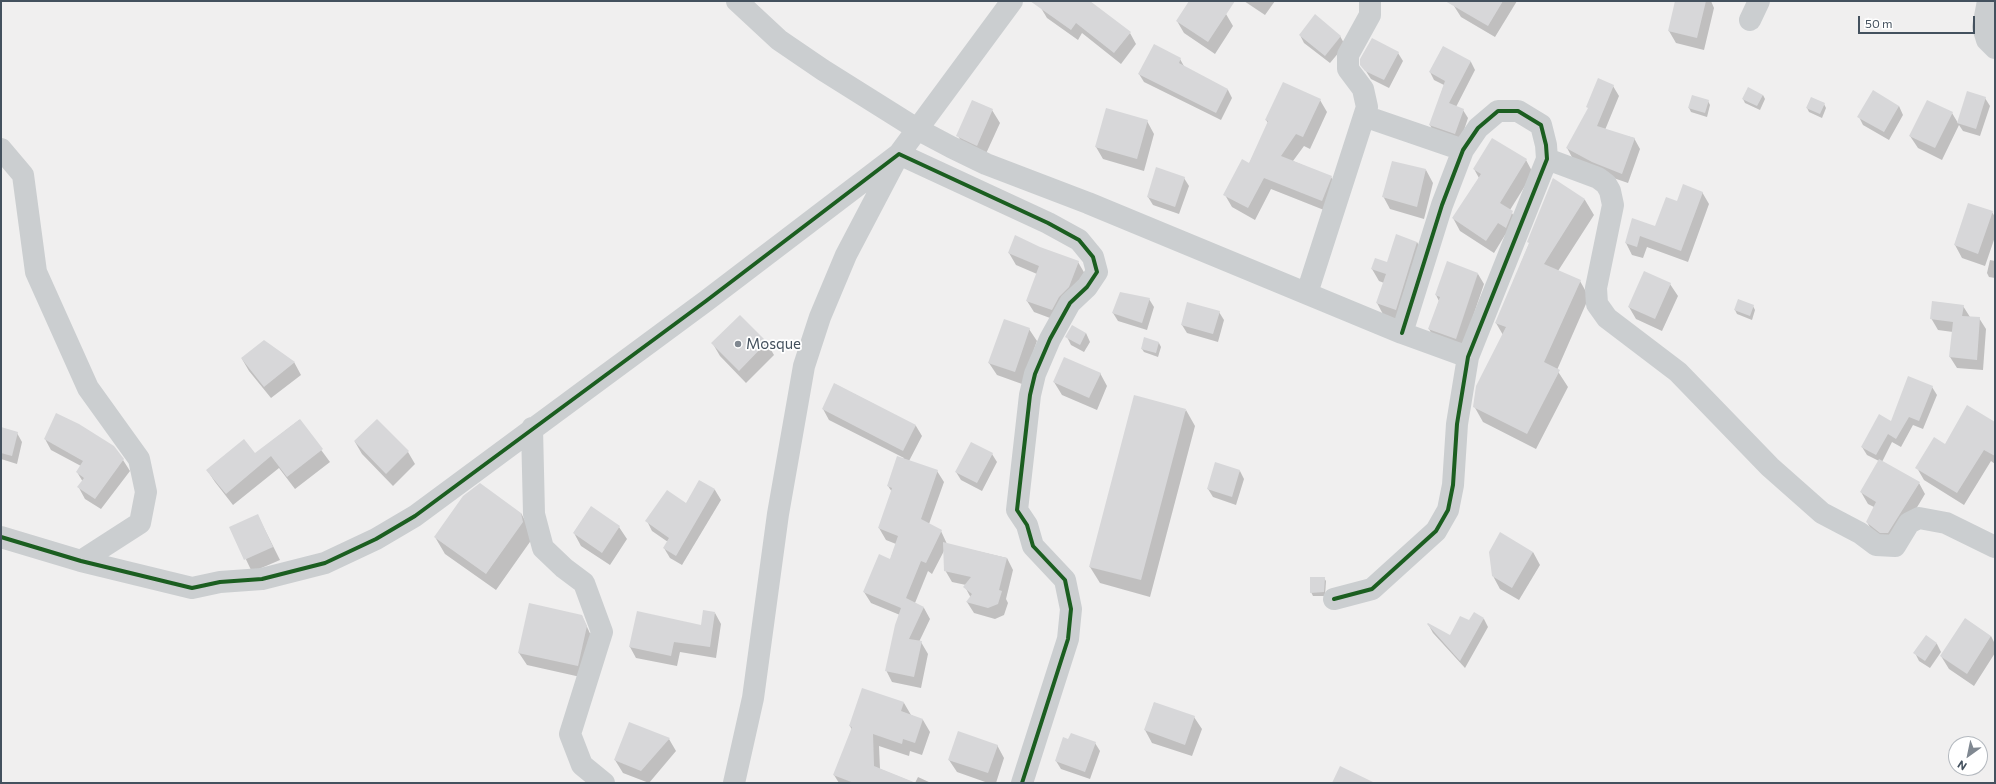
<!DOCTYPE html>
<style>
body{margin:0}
#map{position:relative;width:1996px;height:784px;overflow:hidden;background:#f0efef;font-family:Commissioner,sans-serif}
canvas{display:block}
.frame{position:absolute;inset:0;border:2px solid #44515e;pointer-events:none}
.north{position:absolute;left:1948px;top:736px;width:40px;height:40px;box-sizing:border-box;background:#fff;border:1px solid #b4b9bf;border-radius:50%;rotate:213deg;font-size:11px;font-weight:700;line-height:16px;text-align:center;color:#44515e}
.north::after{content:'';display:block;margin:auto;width:14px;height:18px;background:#808891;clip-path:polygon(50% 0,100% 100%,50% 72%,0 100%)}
.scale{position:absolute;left:1858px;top:16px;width:117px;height:18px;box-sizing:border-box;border:2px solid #44515e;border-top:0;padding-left:5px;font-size:12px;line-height:14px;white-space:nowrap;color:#44515e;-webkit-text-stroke:3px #fff;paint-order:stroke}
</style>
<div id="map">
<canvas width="1996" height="784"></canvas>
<div class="frame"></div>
<div class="north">N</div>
<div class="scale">50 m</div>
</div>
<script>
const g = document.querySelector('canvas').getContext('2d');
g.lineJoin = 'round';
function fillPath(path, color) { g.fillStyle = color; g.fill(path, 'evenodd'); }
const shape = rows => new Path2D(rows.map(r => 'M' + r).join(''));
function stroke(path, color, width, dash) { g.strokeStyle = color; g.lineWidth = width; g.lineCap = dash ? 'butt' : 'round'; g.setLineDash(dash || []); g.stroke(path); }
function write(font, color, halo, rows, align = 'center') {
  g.font = font + ' Commissioner,sans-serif'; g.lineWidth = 3.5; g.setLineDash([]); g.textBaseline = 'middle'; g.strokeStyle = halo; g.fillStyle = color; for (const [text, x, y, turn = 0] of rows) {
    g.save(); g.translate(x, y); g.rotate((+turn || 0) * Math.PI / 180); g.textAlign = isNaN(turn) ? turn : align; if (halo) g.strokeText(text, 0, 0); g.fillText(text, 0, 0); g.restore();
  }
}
fillPath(shape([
 [1045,1,1088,1,1130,33,1136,44,1121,64,1082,33,1078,40,1047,18,1041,8],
 [1190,1,1207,1,1226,14,1233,26,1215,54,1184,33,1177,21],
 [1244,1,1275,1,1265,15],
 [1457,1,1517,1,1495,37,1461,17,1454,6],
 [1676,1,1711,1,1714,8,1704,50,1676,43,1669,31],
 [1300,35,1340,36,1345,45,1330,63,1304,43],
 [1443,47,1471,62,1475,70,1456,107,1463,110,1468,118,1460,142,1434,133,1430,125,1444,85,1434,80,1430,72],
 [1398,53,1403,61,1389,88,1371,79,1362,65],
 [1180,59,1185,68,1228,90,1232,98,1221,120,1144,82,1139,74],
 [1613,86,1619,96,1605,130,1634,138,1640,149,1628,183,1599,173,1573,159,1567,148],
 [1763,95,1765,99,1760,110,1745,103,1743,99],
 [1985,98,1990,106,1980,136,1963,131,1959,125,1942,160,1918,148,1910,136,1952,113,1958,123],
 [1320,100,1327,112,1310,149,1304,146,1293,161,1331,177,1338,189,1329,212,1271,189,1255,220,1232,207,1225,195,1249,164,1268,123,1266,120],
 [1708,101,1710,105,1707,117,1691,112,1689,108],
 [1824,104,1826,108,1822,118,1809,112,1807,108],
 [1899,106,1903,115,1889,140,1863,125,1859,117],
 [992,110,1000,123,984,158,965,148,958,136],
 [1147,121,1154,134,1144,171,1103,159,1096,147],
 [1526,160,1533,173,1510,210,1519,224,1505,235,1494,253,1460,231,1453,218,1479,178,1474,169],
 [1426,170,1433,183,1424,219,1390,209,1383,196],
 [1184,178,1189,186,1179,214,1153,205,1148,197],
 [1553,179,1585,200,1594,215,1558,271,1580,281,1589,297,1557,370,1568,387,1536,449,1483,422,1474,406,1503,335,1496,323,1529,244],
 [1702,192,1709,204,1688,262,1647,247,1643,258,1632,255,1626,243,1656,227,1677,202],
 [1992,212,1995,217,1995,237,1985,266,1962,258,1955,245],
 [1417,242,1424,255,1403,322,1384,316,1377,303,1384,283,1379,281,1372,269,1388,263],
 [1039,248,1078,262,1085,274,1058,321,1034,312,1027,301,1037,274,1016,265,1009,253],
 [1990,260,1995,261,1995,278,1989,277,1987,273],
 [1478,274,1484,284,1462,349,1435,340,1429,329,1439,301,1436,295],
 [1670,284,1678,296,1662,331,1636,319,1629,307],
 [1149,299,1154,307,1147,330,1118,321,1113,313],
 [1753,306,1755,310,1752,320,1737,314,1735,310],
 [1963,306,1970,317,1979,318,1986,329,1983,370,1957,368,1950,357,1953,332,1938,330,1931,318],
 [1219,312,1224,320,1218,342,1187,333,1182,325],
 [740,316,767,343,774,355,746,383,720,356,713,344],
 [1029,329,1037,341,1022,384,997,375,989,363],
 [1086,333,1090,342,1084,352,1071,345,1067,337],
 [1159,343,1161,347,1158,357,1144,352,1142,349],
 [242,359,294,362,301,375,271,398,249,371],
 [1100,373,1107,386,1097,410,1062,395,1054,382],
 [835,384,916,426,922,436,909,461,937,471,944,482,929,524,941,531,947,544,1007,558,1013,570,1006,599,1008,603,1004,615,995,619,974,613,967,602,971,598,965,587,966,585,952,582,945,570,945,549,932,574,928,571,915,603,924,608,930,619,919,642,921,642,928,654,921,688,892,682,886,670,900,615,871,603,864,592,890,560,896,544,886,540,879,528,892,492,888,486,904,458,829,420,823,409],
 [1932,387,1937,395,1923,429,1913,425,1901,447,1892,442,1882,462,1919,483,1925,494,1895,544,1873,533,1867,522,1874,507,1868,504,1861,492,1879,461,1867,455,1862,447],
 [1186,410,1195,426,1150,597,1100,583,1090,567],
 [299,420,330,462,295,489,279,468,233,505,215,482,207,470,255,454],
 [377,420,408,452,415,464,393,486,362,454,355,442],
 [1995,423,1995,464,1991,461,1964,505,1924,480,1917,468,1945,445],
 [1,428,17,433,22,442,17,464,1,459],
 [45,439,123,460,130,471,101,509,85,499,79,488,83,482,77,472,81,466,51,450],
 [992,454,997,462,982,491,961,480,956,472],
 [1240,471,1244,479,1236,505,1213,497,1208,489],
 [700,481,715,490,721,500,682,565,670,558,664,548,668,542,652,531,647,521,686,504],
 [591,508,619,527,627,539,610,565,581,546,574,533],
 [521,513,530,530,532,539,496,590,445,554,435,537],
 [258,516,280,560,252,572,231,528],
 [1533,552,1540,565,1519,600,1500,589,1493,576],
 [1324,578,1326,581,1325,596,1313,596,1311,592],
 [715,613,721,624,716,658,680,652,677,666,636,658,630,647,702,626],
 [582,616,593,640,585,678,527,665,519,653],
 [1484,619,1488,627,1465,668,1433,633,1428,624,1450,636,1469,622],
 [1926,636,1937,644,1941,652,1930,668,1919,661,1915,653],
 [1991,636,1995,644,1995,653,1974,686,1949,669,1941,656],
 [904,703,911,715,923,720,930,732,922,755,910,751,909,756,879,746,880,769,915,783,918,777,931,783,839,783,834,775,852,730,850,726],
 [1154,703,1194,717,1202,729,1192,756,1152,743,1145,730],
 [669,739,676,751,649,783,623,773,615,760],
 [1095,743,1100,751,1090,779,1061,769,1056,761],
 [997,745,1004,758,996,783,988,783,957,772,949,760]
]), '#0003');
fillPath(shape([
 [1030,1,1090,1,1131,32,1114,53,1076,23,1071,30],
 [1189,1,1235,1,1208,42,1176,21],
 [1445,1,1503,1,1488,26],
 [1675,1,1706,1,1697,38,1668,31],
 [1315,14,1341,36,1325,56,1299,35],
 [1372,38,1399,52,1384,80,1365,71,1360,65,1360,59],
 [1154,44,1181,58,1179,63,1228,89,1216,113,1138,74],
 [1443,46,1471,61,1449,103,1464,109,1455,134,1429,125,1445,81,1429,72],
 [1598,78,1614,85,1597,126,1635,138,1622,174,1592,162,1566,148,1588,108,1586,107],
 [1283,82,1321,99,1303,137,1296,134,1281,156,1332,176,1322,201,1264,178,1248,208,1223,195,1242,159,1249,163,1268,121,1265,120],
 [1748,87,1763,95,1757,106,1742,99],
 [1873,90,1899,106,1884,132,1857,117],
 [1967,91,1986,97,1976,129,1957,123],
 [1692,95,1709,100,1705,113,1688,108],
 [1811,97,1825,103,1820,114,1806,108],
 [972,100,993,109,977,146,956,136],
 [1927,100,1953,112,1935,148,1909,136],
 [1106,108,1148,120,1137,159,1095,147],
 [1492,138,1527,159,1500,203,1513,211,1506,228,1498,223,1486,241,1452,218,1481,174,1473,169],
 [1392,161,1426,169,1417,207,1382,197],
 [1156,167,1185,177,1175,207,1147,197],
 [1553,178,1585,199,1544,264,1581,280,1544,362,1560,370,1527,434,1473,407,1476,386,1506,327,1495,323,1529,243,1527,242],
 [1683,184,1703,192,1681,251,1640,236,1637,247,1625,243,1632,218,1655,226,1666,197,1677,201],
 [1968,203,1993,211,1978,254,1954,245],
 [1396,234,1417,242,1396,310,1376,303,1386,274,1371,269,1375,258,1387,262],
 [1015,235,1040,247,1079,261,1069,287,1059,297,1052,310,1026,301,1039,266,1008,253],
 [1447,261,1478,273,1456,339,1428,329,1440,297,1435,295],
 [1644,271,1671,283,1655,319,1628,307],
 [1120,292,1150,298,1142,323,1112,313],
 [1738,299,1754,305,1750,316,1734,310],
 [1932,301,1964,305,1962,316,1980,317,1977,360,1949,357,1953,322,1930,319],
 [1187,302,1220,311,1213,334,1181,325],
 [740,315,767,342,739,371,711,343],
 [1004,319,1030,328,1015,372,988,363],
 [1072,325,1086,333,1080,345,1065,337],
 [1144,337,1159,342,1156,353,1141,349],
 [264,340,295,362,264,387,241,358],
 [1064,357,1101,373,1089,398,1053,382],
 [1908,376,1933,386,1919,421,1909,417,1896,439,1888,434,1876,455,1861,447,1879,414,1891,421],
 [834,383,916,425,903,451,822,409],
 [1134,395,1186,409,1141,580,1089,567],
 [1967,405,1995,422,1995,456,1984,450,1957,493,1915,468,1934,437,1945,444],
 [56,413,79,424,114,446,124,459,95,499,77,487,84,478,76,472,83,461,44,439],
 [300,419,323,449,287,477,271,456,226,494,206,470,244,439,255,453],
 [377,419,409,451,386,474,354,441],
 [1,427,18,432,12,456,1,453],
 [971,442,993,453,977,483,955,472],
 [897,456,938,470,921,519,942,530,926,563,921,561,906,598,924,607,909,639,922,641,914,677,885,671,895,625,901,608,863,592,879,554,890,559,898,536,878,528,892,488,887,486],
 [1879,459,1920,482,1888,533,1880,533,1866,522,1876,502,1860,492],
 [1215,462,1240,470,1232,497,1207,489],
 [699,480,715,489,676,556,663,548,669,538,645,521,667,490,686,503],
 [480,483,521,513,523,522,486,574,434,537,463,496],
 [591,506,620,526,602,553,573,533],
 [258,514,273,547,244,560,229,527],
 [1500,532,1533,552,1512,588,1492,576,1489,552],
 [943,542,1007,558,999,590,1002,591,998,604,988,608,966,602,972,594,963,587,971,577,944,571],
 [1310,577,1325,577,1324,592,1310,593],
 [529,603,582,615,587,626,578,666,518,653],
 [703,610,715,612,710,647,674,642,671,656,629,647,637,611,701,625],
 [1474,612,1484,618,1460,661,1427,624,1428,623,1450,635,1460,616,1469,620],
 [1965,618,1991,636,1967,674,1940,656],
 [1926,635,1937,643,1925,661,1913,653],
 [862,688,904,702,901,711,923,719,915,743,903,739,902,744,873,734,874,766,916,783,854,783,833,775,852,727,849,726],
 [1154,702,1195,716,1185,745,1144,730],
 [629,722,670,738,641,771,614,760],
 [958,731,998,745,988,773,948,760],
 [1071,733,1096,742,1085,772,1055,761,1063,737,1068,739],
 [1340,766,1375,783,1332,783]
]), '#d7d7d9');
stroke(shape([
 [737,1,779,40,823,70,917,129,951,147,986,164,1088,203,1402,333,1468,357],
 [1988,1,1983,27,1987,40,1995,48],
 [1750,20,1759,1],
 [1364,116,1463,150],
 [1,149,23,175,36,272,88,388,139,459,146,492,140,523,81,561],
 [1547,159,1598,178,1606,184,1610,191,1613,205,1596,288,1597,304,1607,318,1678,372,1770,467,1822,513,1860,533,1876,545,1895,546,1909,523,1919,518,1946,523,1995,547],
 [1307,293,1367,107,1363,89,1348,69,1348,55,1370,15,1370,1],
 [532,428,534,514,543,548,564,568,584,583,602,632,570,734,582,765,604,783],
 [1,537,81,561,192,588,220,582,262,579,325,563,376,539,415,516,706,301,899,154,1048,223,1079,240,1093,257,1097,272,1087,287,1070,303,1050,339,1035,374,1030,395,1017,510,1027,525,1033,546,1065,580,1071,609,1068,639,1022,783],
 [1334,599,1372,589,1436,531,1448,510,1453,485,1457,424,1468,357,1547,159,1546,145,1541,125,1518,111,1498,111,1478,128,1463,150,1442,205,1402,333],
 [734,783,753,698,778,514,804,366,820,317,846,255,899,154,1012,1]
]), '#cbced0', 22);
stroke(shape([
 [1,537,81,561,192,588,220,582,262,579,325,563,376,539,415,516,706,301,899,154,1048,223,1079,240,1093,257,1097,272,1087,287,1070,303,1050,339,1035,374,1030,395,1017,510,1027,525,1033,546,1065,580,1071,609,1068,639,1022,783],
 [1334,599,1372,589,1436,531,1448,510,1453,485,1457,424,1468,357,1547,159,1546,145,1541,125,1518,111,1498,111,1478,128,1463,150,1442,205,1402,333]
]), '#1b5e20', 4);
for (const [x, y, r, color] of [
 [738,344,4,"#808891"]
]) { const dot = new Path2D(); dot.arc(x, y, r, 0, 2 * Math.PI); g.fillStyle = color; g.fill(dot); stroke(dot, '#fff', 1.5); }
write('15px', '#44515e', '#fff', [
 ["Mosque",746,344]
], 'left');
</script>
